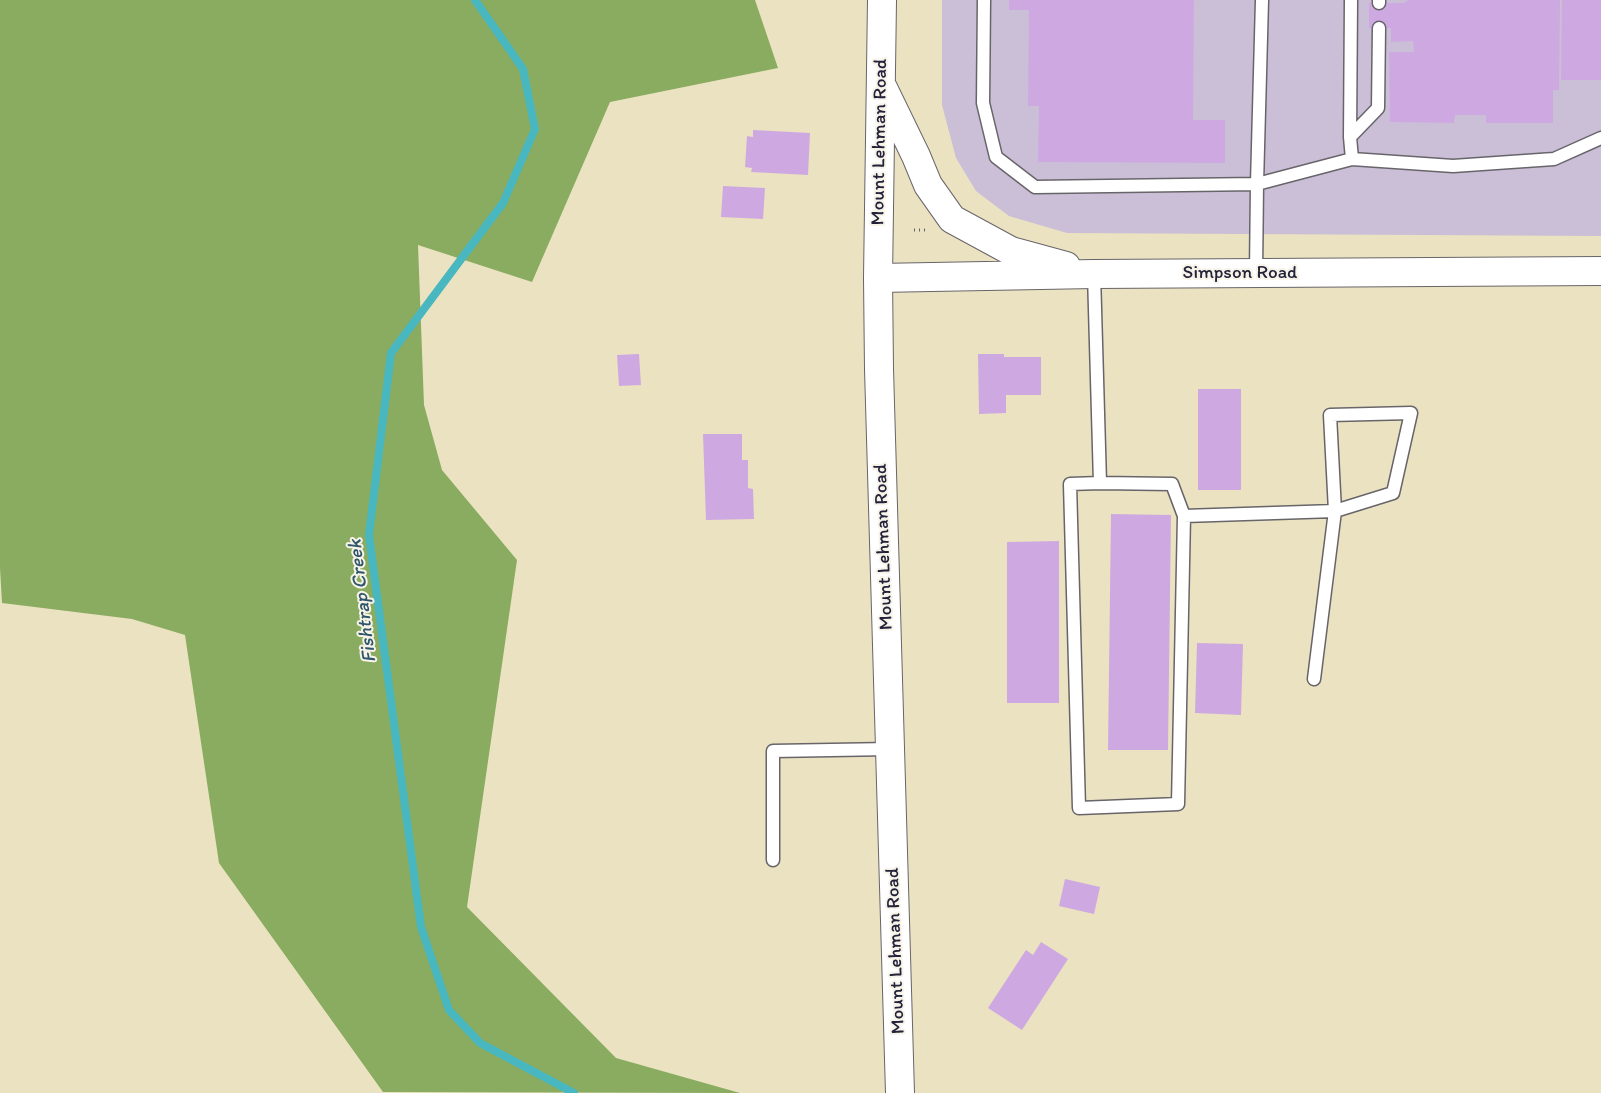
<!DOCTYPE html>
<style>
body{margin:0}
canvas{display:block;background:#eae2c0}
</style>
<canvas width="1601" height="1093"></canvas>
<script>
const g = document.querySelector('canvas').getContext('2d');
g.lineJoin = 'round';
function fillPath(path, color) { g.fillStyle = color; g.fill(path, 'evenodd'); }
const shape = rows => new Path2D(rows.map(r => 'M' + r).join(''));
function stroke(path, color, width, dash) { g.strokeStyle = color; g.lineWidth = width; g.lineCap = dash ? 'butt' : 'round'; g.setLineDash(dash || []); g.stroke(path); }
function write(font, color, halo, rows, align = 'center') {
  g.font = font + ' Itim,sans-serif'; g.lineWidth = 4; g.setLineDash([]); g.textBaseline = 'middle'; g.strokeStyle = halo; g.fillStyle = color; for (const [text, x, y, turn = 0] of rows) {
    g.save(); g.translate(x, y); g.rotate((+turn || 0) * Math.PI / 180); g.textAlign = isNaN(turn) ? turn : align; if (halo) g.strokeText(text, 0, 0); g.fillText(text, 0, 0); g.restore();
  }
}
fillPath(shape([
 [942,0,1601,0,1601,236,1067,233,1009,216,976,191,956,158,942,105]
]), '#cabfd7');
fillPath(shape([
 [0,0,755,0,778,68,610,102,532,282,418,245,424,405,442,470,517,560,467,907,616,1058,740,1093,383,1092,219,863,185,635,132,619,2,603,0,568]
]), '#8aac60');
stroke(shape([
 [475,0,523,69,535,129,503,203,391,353,369,535,421,927,449,1010,480,1043,574,1093]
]), '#48b7c0', 8);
fillPath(shape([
 [1009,0,1194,0,1193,120,1225,120,1225,163,1038,162,1039,106,1028,106,1029,10,1009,10],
 [1408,0,1560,0,1559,90,1553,90,1553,123,1486,123,1486,115,1455,115,1454,123,1390,122,1389,52,1414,52,1413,41,1391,42,1391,28,1369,28,1369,3,1404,3],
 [1562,0,1601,0,1601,80,1561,80],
 [753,130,810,133,808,175,751,172,752,168,745,167,747,136,753,137],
 [723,186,765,188,763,219,721,217],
 [639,354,641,385,619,386,617,355],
 [978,354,1004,354,1004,357,1041,357,1041,395,1006,395,1006,413,979,414],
 [1198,389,1241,389,1241,490,1198,490],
 [703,434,742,434,742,460,748,460,748,488,753,489,754,519,706,520],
 [1111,514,1171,515,1168,750,1108,750],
 [1059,541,1059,703,1007,703,1007,542],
 [1197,643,1243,644,1241,715,1195,713],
 [1065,879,1100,887,1094,914,1059,906],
 [1041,942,1068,959,1022,1030,988,1008,1026,950,1033,955]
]), '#cea9e1');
const service = shape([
 [984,0,983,103,996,157,1035,187,1257,184,1262,0],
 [1351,0,1350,137,1352,159],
 [1379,3,1379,0],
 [1350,137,1378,108,1379,28],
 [1256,273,1257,184,1352,159,1453,166,1554,159,1601,138],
 [1094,274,1100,483,1172,484,1184,516,1178,804,1079,808,1070,484,1100,483],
 [1184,516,1335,511,1330,415,1411,413,1393,493,1335,511,1314,679],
 [773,860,773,751,890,749]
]);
const secondary = shape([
 [882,0,878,278,879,369,900,1093],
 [883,88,916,156,928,185,952,219,1011,251,1066,266],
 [878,278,1094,274,1601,271]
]);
stroke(service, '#68656a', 15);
stroke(secondary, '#68656a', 30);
stroke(shape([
 [914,230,928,230]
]), '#68656a', 3, [1, 4]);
stroke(service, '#fff', 12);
stroke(secondary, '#fff', 28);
write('19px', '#22223b', '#f7f3e8', [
 ["Mount Lehman Road",880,142,-89],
 ["Simpson Road",1240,273],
 ["Mount Lehman Road",884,547,-92],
 ["Mount Lehman Road",896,951,-92]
]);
write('italic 20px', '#2f566a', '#f7f3e8', [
 ["Fishtrap Creek",363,601,-97]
]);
</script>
